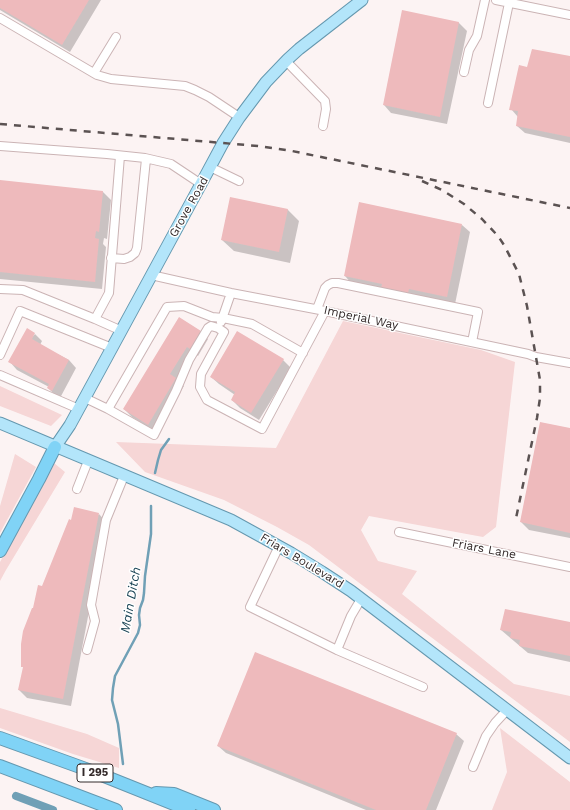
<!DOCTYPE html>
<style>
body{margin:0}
canvas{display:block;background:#fcf3f3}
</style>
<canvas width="570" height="810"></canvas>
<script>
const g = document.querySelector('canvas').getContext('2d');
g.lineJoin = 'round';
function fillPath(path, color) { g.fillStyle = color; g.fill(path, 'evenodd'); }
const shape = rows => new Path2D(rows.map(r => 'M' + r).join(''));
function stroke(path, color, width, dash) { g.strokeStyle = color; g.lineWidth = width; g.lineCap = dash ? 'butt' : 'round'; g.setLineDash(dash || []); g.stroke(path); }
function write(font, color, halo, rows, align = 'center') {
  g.font = font + ' "Work Sans",sans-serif'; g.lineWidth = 3; g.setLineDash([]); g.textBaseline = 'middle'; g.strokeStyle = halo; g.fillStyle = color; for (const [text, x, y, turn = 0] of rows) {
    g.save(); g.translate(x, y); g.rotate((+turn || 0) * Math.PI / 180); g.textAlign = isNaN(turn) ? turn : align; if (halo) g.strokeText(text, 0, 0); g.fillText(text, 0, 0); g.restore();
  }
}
fillPath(shape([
 [343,321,481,350,515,362,496,527,483,537,369,516,361,530,378,561,417,571,402,594,514,684,570,696,570,742,309,545,277,527,224,500,145,472,116,442,276,448],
 [0,386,62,415,51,426,0,406],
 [15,454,36,467,0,533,0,506],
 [54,463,65,472,6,570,0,581,0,562],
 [0,708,87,734,119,748,119,768,73,754,0,728],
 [500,728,570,782,570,810,492,810,507,772]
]), '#f6d6d6');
fillPath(shape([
 [0,0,101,0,70,52,0,10],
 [403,12,459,23,467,31,447,124,391,113,384,105],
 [570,57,570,143,525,133,517,126,518,117,511,109,528,68],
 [0,181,103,192,111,200,107,239,104,238,103,244,106,247,102,289,0,279],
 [231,198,288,210,299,221,290,263,234,251,222,240],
 [462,225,470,232,455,304,352,284,345,276],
 [200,331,208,339,198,356,195,354,178,381,184,386,156,432,132,417,124,409],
 [35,334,42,341,40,345,69,360,76,368,60,398,56,396,48,388,49,387,17,370,10,362],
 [283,360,291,368,259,420,240,408,232,400,235,395,219,384,211,377],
 [570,429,570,538,529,530,521,522],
 [99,514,106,522,71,706,27,698,19,690,24,668,22,666,43,587],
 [570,623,570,662,528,653,501,630],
 [456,734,464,741,436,810,366,810,226,753,218,746]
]), '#0003');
stroke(shape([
 [155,473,158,460,161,450,169,439],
 [123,764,118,724,112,700,113,688,115,676,138,633,140,625,139,615,140,608,143,600,144,593,145,576,151,534,151,506]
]), '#70a0b6', 2.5);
stroke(shape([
 [16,796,53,810]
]), '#70a0b6', 8);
fillPath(shape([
 [0,0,89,0,62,45,0,8],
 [402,10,459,22,440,117,383,105],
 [532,49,570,56,570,137,516,126,518,111,509,110,519,65,527,67],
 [0,180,103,191,99,232,96,231,95,238,99,239,95,282,0,272],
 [230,197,288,209,279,252,221,240],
 [359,202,462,224,447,297,409,289,408,293,381,288,382,284,344,276],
 [179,317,201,331,190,349,187,347,170,374,176,378,148,425,123,409],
 [27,328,35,333,32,339,69,360,52,391,47,388,49,384,8,362],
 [237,331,284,359,251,413,231,400,235,392,210,377],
 [540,422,570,428,570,533,520,522],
 [74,507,99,513,63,699,18,690,23,667,21,667,21,644,23,631,32,608,33,608,38,585,42,586,69,519,71,520],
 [505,609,570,622,570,656,519,646,520,640,510,638,511,632,500,630],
 [255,652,457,733,426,810,376,810,217,746]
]), '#eebabc');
const minor = shape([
 [496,0,570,15],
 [0,18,97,75,111,79,185,86,195,90,209,97,239,117],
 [286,61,325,101,326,109,323,126],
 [464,72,469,50,477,36,485,0],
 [94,73,116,37],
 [488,103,509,3],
 [0,146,107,154,145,158,171,164,201,184],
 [120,156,109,293,95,319,122,331],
 [210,167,239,181],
 [111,258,124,259,130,257,135,253,137,248,146,159],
 [151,275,231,293,320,310,528,354,536,357,570,363],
 [0,289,23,290,95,319],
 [317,309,325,288,328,285,332,283,338,283,478,312,472,342],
 [221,322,231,293],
 [0,355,20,311,112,348],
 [0,375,79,409],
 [85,398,108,409,154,435,176,391,189,360,208,328,211,326,218,328,224,332,201,374,200,387,207,400,262,429,325,311],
 [108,409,167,307,184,306,212,317,223,318,252,324,303,353],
 [77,489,88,461],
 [399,532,570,567],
 [279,546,250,607,337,650],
 [361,599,351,616,337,650,423,687],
 [87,650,95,621,91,605,106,520,124,476],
 [473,767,486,736,495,723,507,710]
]);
const major = shape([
 [0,423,231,520,291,553,322,572,351,591,570,758],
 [55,447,70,425,201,184,223,143,239,118,266,82,288,59,299,49,362,0]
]);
const highway = shape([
 [0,551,39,479,55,447],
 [0,738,94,772,189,810],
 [0,766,116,810],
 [156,793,174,794,214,810]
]);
stroke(minor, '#cbb4b5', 10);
stroke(major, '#6598af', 13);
stroke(highway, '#6598af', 14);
stroke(minor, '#fff', 8);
stroke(major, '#b3e5fa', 11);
stroke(highway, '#80d3f6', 12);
stroke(shape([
 [0,124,258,146,292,151,570,208],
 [422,181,442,190,464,204,482,219,498,236,504,245,519,274,527,306,540,380,540,398,537,418,515,523]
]), '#5b5252', 2.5, [7, 7]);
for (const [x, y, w] of [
 [95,773,36]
]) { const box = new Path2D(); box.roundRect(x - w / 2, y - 9, w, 18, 3); g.fillStyle = '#fff'; g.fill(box); stroke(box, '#332a2a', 1); }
write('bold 11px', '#332a2a', null, [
 ["I 295",95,773]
]);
write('12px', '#332a2a', '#fff', [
 ["Grove Road",189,207,-61],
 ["Imperial Way",361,318,12],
 ["Friars Lane",484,549,11],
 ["Friars Boulevard",302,561,31]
]);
write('italic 13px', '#1a4455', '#fff', [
 ["Main Ditch",131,600,-80]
]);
</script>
